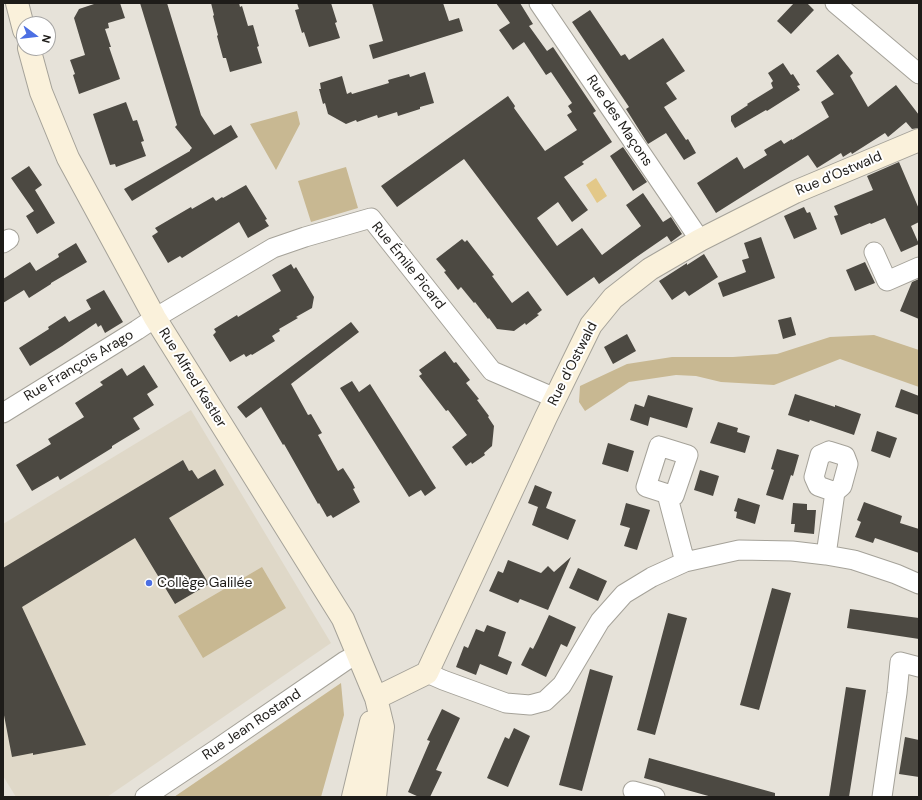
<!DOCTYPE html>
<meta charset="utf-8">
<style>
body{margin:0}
#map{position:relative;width:922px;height:800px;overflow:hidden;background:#e6e2d9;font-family:"DM Sans",sans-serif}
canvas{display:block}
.frame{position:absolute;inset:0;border:4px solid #1e1c19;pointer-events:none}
.north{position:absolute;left:16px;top:16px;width:40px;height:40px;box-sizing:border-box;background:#fff;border:1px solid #a5a4a3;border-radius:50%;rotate:105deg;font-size:11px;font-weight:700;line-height:16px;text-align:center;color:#1e1c19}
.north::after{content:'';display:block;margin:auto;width:14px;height:18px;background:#4c6fe3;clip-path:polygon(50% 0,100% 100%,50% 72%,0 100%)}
</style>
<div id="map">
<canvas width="922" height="800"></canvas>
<div class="frame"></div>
<div class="north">N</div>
</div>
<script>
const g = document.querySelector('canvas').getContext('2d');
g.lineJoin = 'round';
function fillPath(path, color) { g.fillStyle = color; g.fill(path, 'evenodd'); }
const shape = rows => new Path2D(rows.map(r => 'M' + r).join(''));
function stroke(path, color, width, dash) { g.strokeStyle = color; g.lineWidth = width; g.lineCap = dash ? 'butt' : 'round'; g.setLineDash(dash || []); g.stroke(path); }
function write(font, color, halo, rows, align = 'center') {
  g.font = font + ' "DM Sans",sans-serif'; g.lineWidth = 4; g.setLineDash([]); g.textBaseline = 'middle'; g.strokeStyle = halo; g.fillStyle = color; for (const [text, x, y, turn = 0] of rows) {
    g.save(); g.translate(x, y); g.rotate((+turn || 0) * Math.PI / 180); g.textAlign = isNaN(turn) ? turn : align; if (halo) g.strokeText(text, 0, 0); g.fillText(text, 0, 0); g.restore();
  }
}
fillPath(shape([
 [191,410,331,643,107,797,16,797,3,776,3,524]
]), '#dfd8c8');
fillPath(shape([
 [297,111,300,124,276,170,250,124],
 [346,167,358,208,311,222,298,181],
 [874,335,919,350,919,387,840,359,774,385,721,382,696,376,676,375,629,382,585,411,579,402,580,386,627,364,672,357,733,357,777,354,830,337],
 [262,567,286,608,203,658,178,616],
 [341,683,344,715,321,797,174,797]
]), '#c8b892');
fillPath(shape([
 [596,178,607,196,597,203,586,185]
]), '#e3c888');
fillPath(shape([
 [97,3,120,3,125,18,108,23,109,28,105,29,111,47,109,47,120,79,79,94,73,75,75,74,70,60,85,55,74,18,79,9],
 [140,3,167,3,201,115,214,135,231,125,238,137,132,201,124,189,190,151,190,150,192,148,175,127,177,125],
 [211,3,239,3,240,7,242,6,248,26,253,25,259,46,257,47,262,63,230,72,226,58,223,58,217,36,218,35,213,16,214,15],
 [297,3,331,3,337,22,335,23,340,38,309,47,304,32,302,33,295,10,299,9],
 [372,3,443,3,449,21,459,18,463,31,373,59,369,45,383,41],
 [496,3,520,3,533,24,529,26,547,51,553,47,596,111,593,113,612,142,582,162,584,164,564,177,588,210,572,222,558,202,537,218,557,246,582,228,602,255,641,226,626,205,643,193,663,222,671,217,682,234,671,242,667,236,638,256,599,284,594,277,567,296,464,159,397,207,381,186,508,96,515,106,514,108,545,151,577,130,567,115,572,112,568,106,572,103,551,72,546,75,524,42,513,50,499,30,510,23],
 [794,3,807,3,814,10,791,34,777,21],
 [590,10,621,56,625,54,629,60,663,38,685,71,666,83,677,99,664,107,686,140,688,139,696,153,684,160,666,133,648,144,626,109,629,107,572,22],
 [838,54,853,73,850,76,868,107,896,85,919,115,919,128,912,129,906,122,888,137,885,133,852,154,851,152,843,157,841,153,817,168,808,155,716,213,697,183,737,157,744,169,767,155,764,150,781,140,784,144,792,139,792,140,829,117,821,102,834,94,816,71],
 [783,63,791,75,793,74,800,85,797,86,800,90,767,111,766,110,735,128,731,121,731,116,748,105,747,104,773,88,771,83,773,81,768,73],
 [425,72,434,103,420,107,420,109,398,116,397,112,378,118,377,115,357,122,356,120,346,124,328,114,325,103,323,104,319,89,321,89,320,83,342,76,347,94,351,92,352,94,389,83,388,80,409,74,410,77],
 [126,102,133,121,137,120,144,141,141,142,146,156,116,167,115,164,110,165,93,114],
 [623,147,647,182,633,191,610,156],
 [899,162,919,209,919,222,911,226,919,244,901,252,885,218,871,224,870,223,841,235,834,216,838,215,834,206,873,190,867,176],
 [29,166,42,185,35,190,55,223,37,234,26,216,34,211,11,178],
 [246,185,267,219,265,220,269,226,248,238,239,222,182,258,180,256,168,263,152,236,158,232,155,228,191,207,192,209,213,197,216,201,222,197,223,198],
 [804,207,807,213,810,212,817,229,794,239,784,216],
 [761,237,775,278,723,297,718,283,746,272,742,260,749,258,744,243],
 [462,239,465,242,467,240,494,275,492,276,512,303,528,291,542,310,537,314,539,315,526,325,525,323,514,331,497,329,489,318,488,319,475,302,474,303,461,287,458,290,444,272,446,271,436,259],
 [76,243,87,262,51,283,51,284,29,298,24,290,3,303,3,279,30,262,36,271,59,257,58,254],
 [704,254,718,277,689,296,685,291,672,300,659,281,687,263,687,265],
 [865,262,875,283,855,291,846,270],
 [291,264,294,269,296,267,314,297,312,308,296,317,298,318,279,329,280,331,272,336,275,341,252,355,251,354,246,357,244,354,230,362,213,335,216,332,214,329,237,315,238,317,281,291,272,275],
 [919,279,919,319,900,311,912,282],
 [104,290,123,322,105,333,101,325,98,327,96,323,62,346,30,366,19,348,49,329,48,327,65,316,69,322,91,309,86,300],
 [791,317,796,335,783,339,778,320],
 [351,322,359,332,291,384,308,415,311,414,322,433,318,435,338,471,343,468,352,482,355,488,353,489,360,502,333,518,331,515,327,517,319,503,318,504,284,444,283,445,261,407,246,418,237,407],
 [627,334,636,351,613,364,604,347],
 [445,351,454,363,456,362,470,380,466,383,479,399,477,400,489,416,488,417,494,426,492,446,484,453,485,455,472,464,471,462,466,466,452,447,467,435,448,410,446,411,419,376,422,374,419,370],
 [144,365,158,387,147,394,154,405,133,418,140,429,112,446,112,448,60,480,58,476,32,491,16,465,51,444,48,439,84,417,75,403,103,385,100,382,122,368,127,376],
 [352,381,359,392,370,384,436,488,425,496,421,490,409,497,340,388],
 [901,389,919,396,919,415,895,407],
 [795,394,835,407,835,405,861,414,854,435,810,420,809,422,788,415],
 [648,395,693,408,687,428,650,417,648,426,630,420,635,404,644,407],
 [718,422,738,428,737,432,750,436,745,453,710,443],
 [877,431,897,438,890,458,871,451],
 [608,443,634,451,628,472,602,464],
 [777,449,799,455,793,476,791,475,783,500,766,495,774,470,771,469],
 [183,460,189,471,192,470,198,479,215,469,224,485,169,518,209,584,175,604,135,538,22,607,86,745,33,755,33,753,12,757,3,710,3,568],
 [700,470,719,476,713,496,694,490],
 [535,485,552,492,546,508,576,520,568,540,532,525,538,507,528,503],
 [738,498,760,505,755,524,736,518,737,512,734,511],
 [864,502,902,516,900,523,919,529,919,553,875,538,873,543,855,537,861,522,857,520],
 [626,503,650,510,637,550,624,546,630,528,620,525],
 [793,503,807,504,807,510,816,510,814,534,794,532,795,524,791,524],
 [571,557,548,610,520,599,518,603,489,591,498,571,503,573,508,560,541,573,548,566,554,572],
 [578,568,607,581,598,601,569,588],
 [772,588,791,593,759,710,740,705],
 [850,609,919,618,919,639,847,628],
 [668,613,687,618,655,735,637,730],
 [549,615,576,627,567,647,561,644,546,677,521,665,530,647,533,649,538,639],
 [487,625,506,632,498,656,512,662,507,675,480,664,476,675,456,667,464,646,468,648,476,629,484,632],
 [590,669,613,676,582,791,559,785],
 [846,687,866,690,849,797,829,797],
 [442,709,460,718,436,770,442,772,430,797,419,797,408,792,430,741,427,740],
 [514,728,530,736,508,787,487,778,505,737,509,739],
 [905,737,919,740,919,777,899,774],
 [649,758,775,793,775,797,712,797,644,778]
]), '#4c4942');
const street = shape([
 [539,3,700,240],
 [835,3,919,74],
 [3,243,9,239],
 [874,252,887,281,919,267],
 [3,413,137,330,155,318,273,248,305,237,371,218,492,371,555,398],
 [659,446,688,455,674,496,646,487,659,446],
 [829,451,845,456,848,464,842,486,835,492,818,486,814,477,820,455,829,451],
 [667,494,685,562],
 [826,555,835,492],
 [427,673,443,680,506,703,530,705,545,701,562,685,600,621,624,594,652,577,685,562,739,550,792,551,826,555,854,560,896,574,919,584],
 [633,791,655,797],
 [145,797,217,749,345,661,358,654],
 [882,797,897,693,900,662,919,667]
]);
const secondary = shape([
 [17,3,24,30],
 [29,48,41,92,68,158,155,318,343,619,376,698,383,727,375,797],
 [376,698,427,673,546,417,591,325,613,298,650,269,700,240,795,192,919,140],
 [353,797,371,722]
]);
stroke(street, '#a5a299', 21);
stroke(secondary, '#a5a299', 24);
stroke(street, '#fff', 19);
stroke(secondary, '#faf1db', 22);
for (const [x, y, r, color] of [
 [149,583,4,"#4c6fe3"]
]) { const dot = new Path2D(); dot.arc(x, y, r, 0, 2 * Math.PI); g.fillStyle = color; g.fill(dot); stroke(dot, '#fff', 1.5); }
write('14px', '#1e1c19', '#fff', [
 ["Rue des Maçons",619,121,56],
 ["Rue d'Ostwald",839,174,-23],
 ["Rue Émile Picard",408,266,51],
 ["Rue d'Ostwald",573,364,-63],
 ["Rue François Arago",79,366,-31],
 ["Rue Alfred Kastler",192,378,58],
 ["Rue Jean Rostand",252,725,-34]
]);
write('14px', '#1e1c19', '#fff', [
 ["Collège Galilée",157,583]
], 'left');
</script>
